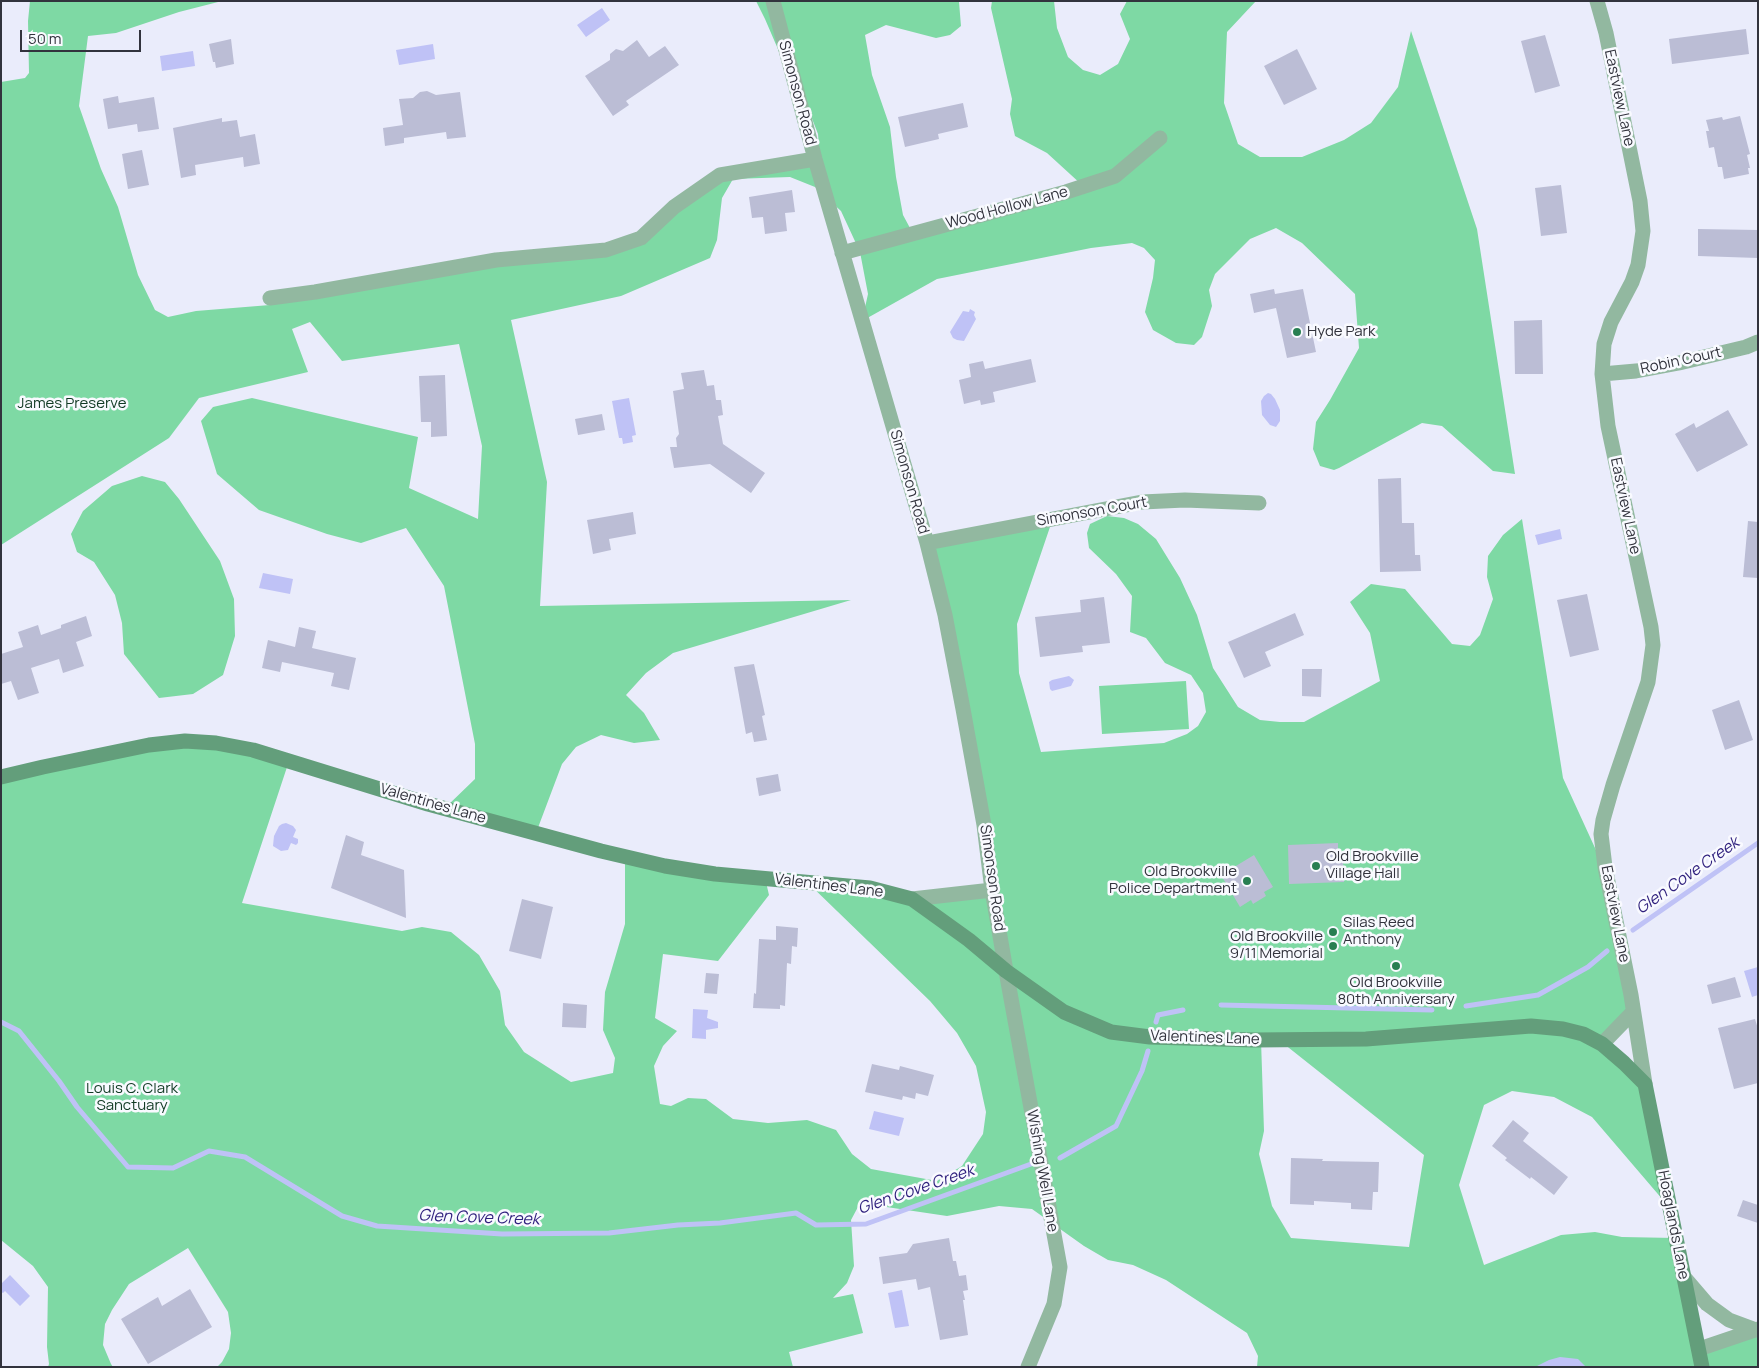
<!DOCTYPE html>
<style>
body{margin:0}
#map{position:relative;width:1759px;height:1368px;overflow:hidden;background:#eaecfb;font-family:Manrope,sans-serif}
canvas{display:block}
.frame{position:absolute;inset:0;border:2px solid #32333d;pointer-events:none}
.scale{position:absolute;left:20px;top:30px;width:121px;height:22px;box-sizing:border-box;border:2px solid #32333d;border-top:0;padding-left:6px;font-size:15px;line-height:18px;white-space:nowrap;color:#32333d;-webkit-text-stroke:4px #f9faff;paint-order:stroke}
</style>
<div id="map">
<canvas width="1759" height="1368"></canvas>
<div class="frame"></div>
<div class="scale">50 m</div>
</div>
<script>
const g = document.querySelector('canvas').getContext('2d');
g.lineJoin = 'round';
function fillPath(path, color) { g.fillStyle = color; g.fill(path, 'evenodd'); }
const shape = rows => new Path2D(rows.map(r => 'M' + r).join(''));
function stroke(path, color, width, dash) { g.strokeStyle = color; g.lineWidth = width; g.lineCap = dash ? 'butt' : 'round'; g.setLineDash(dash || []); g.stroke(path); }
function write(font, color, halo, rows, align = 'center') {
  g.font = font + ' Manrope,sans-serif'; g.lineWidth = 5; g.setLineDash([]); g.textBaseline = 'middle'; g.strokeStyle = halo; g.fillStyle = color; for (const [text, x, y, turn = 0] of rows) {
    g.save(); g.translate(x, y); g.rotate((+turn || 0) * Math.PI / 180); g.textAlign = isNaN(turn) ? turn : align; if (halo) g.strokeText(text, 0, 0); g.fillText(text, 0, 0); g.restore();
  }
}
fillPath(shape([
 [30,1,222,1,179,12,116,33,88,36,79,106,101,169,118,207,138,275,155,310,168,317,196,311,270,305,492,264,609,253,720,178,770,172,819,146,818,134,811,116,799,98,765,19,756,1,959,2,961,26,950,35,936,38,886,25,865,35,872,75,890,127,896,177,903,215,910,228,1082,185,1047,153,1015,136,1010,114,1012,99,991,8,992,1,1054,1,1057,28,1068,57,1083,70,1100,75,1118,64,1130,39,1120,14,1127,1,1256,1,1227,32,1224,103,1238,144,1260,157,1302,157,1344,140,1371,123,1398,87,1411,31,1477,229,1515,474,1493,471,1442,426,1422,423,1339,468,1334,470,1320,466,1313,449,1316,422,1330,400,1359,348,1355,294,1302,243,1276,228,1250,239,1215,274,1209,290,1212,306,1202,337,1194,345,1176,343,1153,330,1145,312,1153,278,1155,260,1144,248,1132,243,1091,248,937,279,862,321,868,294,860,252,841,211,815,187,790,177,733,179,722,198,717,240,710,258,621,296,511,320,547,482,540,606,851,600,673,653,646,673,626,695,644,713,660,740,634,743,601,735,576,747,562,764,536,833,445,808,475,779,475,744,444,586,406,528,361,543,327,534,259,510,217,474,201,421,213,407,252,398,418,437,409,488,478,519,482,446,459,344,342,361,310,322,292,329,308,372,199,398,169,438,1,545,1,82,25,78,29,73,28,21],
 [142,476,165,482,179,499,220,561,234,599,235,636,223,675,193,694,159,698,124,654,122,623,115,595,94,562,77,552,71,534,83,511,112,486],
 [1107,516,1124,518,1138,524,1156,539,1180,578,1197,615,1213,668,1238,707,1260,720,1280,722,1304,722,1380,681,1370,633,1350,602,1371,584,1405,589,1452,644,1470,646,1480,635,1493,599,1487,577,1488,556,1503,535,1522,519,1563,778,1606,872,1633,1012,1604,1040,1643,1085,1669,1207,1592,1117,1554,1097,1512,1091,1484,1105,1459,1185,1484,1265,1561,1235,1595,1232,1622,1237,1675,1238,1696,1350,1758,1329,1758,1367,1257,1367,1258,1356,1247,1333,1166,1280,1133,1265,1108,1260,1084,1246,1032,1209,999,1206,947,1216,873,1205,859,1205,851,1220,854,1266,847,1283,833,1298,853,1294,863,1333,789,1352,793,1367,217,1367,222,1362,229,1349,231,1333,228,1312,188,1248,129,1284,112,1310,105,1324,103,1345,111,1364,113,1367,48,1367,49,1364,47,1347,48,1287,33,1266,1,1240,1,777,185,741,289,761,242,903,402,931,422,927,451,932,479,955,500,991,505,1025,524,1052,571,1082,613,1073,615,1058,603,1030,605,992,625,924,625,856,765,878,769,895,718,961,663,954,655,1018,677,1031,663,1046,654,1066,660,1104,671,1106,688,1098,706,1099,733,1119,768,1123,807,1120,836,1130,852,1154,871,1169,937,1181,962,1166,983,1134,986,1112,976,1066,957,1033,930,1001,806,881,912,899,992,890,927,543,1051,524,1017,624,1019,673,1041,752,1164,743,1187,734,1198,726,1206,712,1203,693,1191,675,1165,663,1146,638,1130,632,1132,596,1116,574,1089,548,1087,533,1090,524],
 [1261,1040,1279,1040,1424,1155,1409,1247,1291,1238,1272,1206,1259,1154,1264,1131],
 [1186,681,1189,729,1102,734,1099,686]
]), '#7ed9a4');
fillPath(shape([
 [602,8,610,20,586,37,577,25],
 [433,44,435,59,399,65,396,50],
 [193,51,195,66,162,71,160,56],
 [970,309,975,312,974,315,976,319,964,341,957,340,953,338,950,332,963,311,969,312],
 [1268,393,1271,394,1275,399,1280,410,1280,421,1276,427,1270,425,1262,415,1261,401,1264,396],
 [629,398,636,435,632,436,633,442,623,444,622,438,619,438,612,401],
 [1560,529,1562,539,1538,545,1535,535],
 [263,573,293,579,290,594,259,588],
 [1069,676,1074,680,1071,686,1052,691,1050,689,1049,682,1052,680],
 [286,823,293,826,296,830,293,837,298,839,298,843,296,845,291,843,288,850,281,851,273,846,274,836,279,826,282,824],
 [1758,967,1758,995,1752,997,1744,971],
 [693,1009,708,1010,707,1018,718,1022,718,1028,706,1030,706,1039,692,1038],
 [874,1111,904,1118,899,1136,869,1129],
 [10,1275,30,1296,20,1306,5,1291,3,1293,1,1292,1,1284],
 [902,1290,909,1326,895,1328,888,1293],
 [1560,1357,1578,1359,1586,1367,1535,1367,1549,1360]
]), '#bfc2f6');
stroke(shape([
 [1633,930,1758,843],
 [1221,1005,1432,1010],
 [1466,1006,1538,995,1588,967,1607,951],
 [1,1022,19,1031,59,1081,77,1107,128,1167,173,1168,209,1151,245,1157,342,1216,377,1226,502,1234,609,1233,678,1225,720,1223,796,1213,816,1225,866,1224,1031,1164],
 [1156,1022,1158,1015,1183,1010],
 [1060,1158,1116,1126,1142,1071,1148,1051]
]), '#bfc2f6', 5);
fillPath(shape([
 [1746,29,1749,54,1672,64,1669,39],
 [1545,35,1560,86,1535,93,1521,41],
 [231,39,234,64,216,68,215,62,213,62,209,44],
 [637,40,649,57,665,46,679,65,626,101,629,105,613,116,585,76,610,60,610,54,616,49,623,51],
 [1297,49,1317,89,1284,105,1264,66],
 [427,91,436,95,460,92,466,137,447,139,446,132,404,138,404,143,385,146,383,128,403,125,399,99,413,98,420,92],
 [118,96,119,103,154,97,159,129,138,132,137,124,108,129,103,99],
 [963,103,968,127,938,134,939,139,905,147,898,117],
 [1740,116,1750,154,1747,155,1750,168,1748,168,1749,174,1724,179,1722,167,1718,167,1714,147,1709,148,1706,131,1709,131,1706,120,1722,117,1723,120],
 [222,118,222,122,237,120,240,137,255,134,260,164,244,167,243,157,195,165,196,175,181,178,173,128],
 [142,150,149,185,128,189,122,154],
 [1561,185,1567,233,1541,236,1535,188],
 [792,190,795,212,785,213,787,231,765,234,763,217,752,218,749,197],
 [1698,229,1758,230,1758,258,1698,256],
 [1274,289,1275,294,1303,289,1316,352,1287,358,1276,308,1254,313,1250,294],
 [1542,320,1543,374,1515,374,1514,321],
 [1031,359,1036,382,993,392,995,402,981,405,980,400,964,404,959,380,971,377,969,364,983,361,985,369],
 [704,370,707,386,714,385,716,400,721,400,723,415,718,416,723,444,765,473,751,493,710,464,674,468,670,447,677,447,676,438,679,434,673,391,684,389,681,373],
 [445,375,447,436,431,437,431,422,421,422,419,376],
 [1728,410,1748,445,1697,472,1675,434,1694,423,1696,428],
 [602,414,605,430,578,435,575,419],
 [1401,478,1402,523,1414,523,1415,555,1420,555,1421,571,1380,572,1378,479],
 [633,512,636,534,609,539,611,550,593,554,587,520],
 [1748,521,1758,522,1758,578,1743,577],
 [1587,594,1599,650,1570,657,1557,600],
 [1104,597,1110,643,1082,646,1083,652,1040,657,1035,617,1081,612,1080,600],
 [1295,613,1304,635,1265,652,1271,666,1244,678,1228,642],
 [86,616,92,636,76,642,84,666,63,673,59,659,31,668,39,693,18,700,11,681,1,684,1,654,23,647,18,632,38,625,41,635,61,628,61,625],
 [299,627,316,631,312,648,356,658,349,690,331,686,334,673,282,662,280,672,262,668,268,640,295,647],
 [754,664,765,715,762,716,767,740,754,742,752,732,746,734,734,667],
 [1302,669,1322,669,1321,697,1302,696],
 [1739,700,1753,740,1725,750,1712,710],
 [778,774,781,791,759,796,756,778],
 [346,835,364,842,361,855,404,870,406,918,331,888],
 [1338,843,1338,862,1343,861,1344,882,1289,884,1288,845],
 [1254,855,1273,887,1264,892,1266,896,1253,904,1251,900,1240,907,1221,875],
 [522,899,553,907,541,959,509,951],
 [776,926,798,928,797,947,792,946,791,964,787,963,785,1006,780,1005,780,1009,753,1008,754,993,756,994,759,939,776,940],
 [706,973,719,974,717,994,704,993],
 [1735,977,1741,997,1712,1004,1707,985],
 [563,1003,587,1005,586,1028,562,1027],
 [1755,1019,1758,1029,1758,1083,1734,1089,1718,1028],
 [872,1064,899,1070,900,1066,934,1075,928,1096,916,1093,915,1099,903,1096,902,1100,865,1092],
 [1513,1120,1529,1133,1523,1141,1568,1177,1554,1195,1531,1177,1530,1179,1505,1160,1507,1158,1492,1146],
 [1291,1158,1323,1159,1322,1161,1379,1162,1378,1192,1373,1192,1372,1210,1351,1209,1351,1203,1314,1201,1314,1205,1290,1204],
 [1743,1200,1758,1205,1758,1223,1737,1216],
 [949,1238,953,1261,956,1261,959,1276,966,1275,968,1290,963,1291,965,1300,963,1300,968,1335,940,1340,930,1287,918,1290,916,1279,883,1284,879,1257,907,1253,913,1244],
 [190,1289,212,1327,148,1364,121,1319,158,1297,162,1306]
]), '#bbbdd5');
stroke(shape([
 [773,1,815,159,927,543,945,615,963,709,984,825,992,890,1006,971,1060,1267,1054,1304,1028,1367],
 [1597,1,1606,33,1640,201,1643,231,1638,265,1632,282,1611,322,1604,344,1602,374,1608,426,1651,627,1653,645,1648,682,1613,785,1603,820,1601,834,1605,867,1631,995,1645,1084],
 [842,253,1066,192,1115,176,1160,138],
 [270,298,315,292,496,260,606,250,641,238,674,207,720,175,815,159],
 [1602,374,1636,371,1679,363,1746,347,1758,342],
 [927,543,1142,502,1185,500,1259,503],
 [912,899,992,890],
 [1602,1044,1633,1012],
 [1683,1276,1707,1304,1729,1320,1756,1330],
 [1699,1349,1758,1329]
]), '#92b8a0', 15);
stroke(shape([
 [1,777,43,767,149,745,185,741,216,743,253,750,428,804,601,851,665,866,715,874,870,888,912,899,969,940,1006,971,1064,1012,1111,1032,1150,1037,1254,1040,1366,1039,1531,1026,1563,1029,1583,1034,1602,1044,1624,1063,1645,1084,1702,1367]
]), '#639e7b', 15);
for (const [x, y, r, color] of [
 [1297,332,5,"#287f52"],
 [1316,866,5,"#287f52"],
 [1247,881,5,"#287f52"],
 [1333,932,5,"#287f52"],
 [1333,946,5,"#287f52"],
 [1396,966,5,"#287f52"]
]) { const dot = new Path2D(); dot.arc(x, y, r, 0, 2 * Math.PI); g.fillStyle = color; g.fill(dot); stroke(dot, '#f9faff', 2); }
write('15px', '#32333d', '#f9faff', [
 ["Simonson Road",797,93,75],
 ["Eastview Lane",1619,98,78],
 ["Wood Hollow Lane",1007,208,-15],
 ["Robin Court",1681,361,-12],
 ["Simonson Road",909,482,74],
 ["Eastview Lane",1625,506,78],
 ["Simonson Court",1092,512,-10],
 ["Valentines Lane",433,804,16],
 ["Simonson Road",992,878,82],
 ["Valentines Lane",829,886,7],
 ["Eastview Lane",1615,914,79],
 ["Valentines Lane",1205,1038,2],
 ["Wishing Well Lane",1042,1171,80],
 ["Hoaglands Lane",1673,1225,79]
]);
write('15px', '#32333d', '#f9faff', [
 ["Hyde Park",1307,332],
 ["Old Brookville",1326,857],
 ["Village Hall",1326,874],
 ["Old Brookville",1237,872,"right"],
 ["Police Department",1237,889,"right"],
 ["Silas Reed",1343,923],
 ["Anthony",1343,940],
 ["Old Brookville",1323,937,"right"],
 ["9/11 Memorial",1323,954,"right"],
 ["Old Brookville",1396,983,"center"],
 ["80th Anniversary",1396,1000,"center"]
], 'left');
write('15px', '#113a24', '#f9faff', [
 ["James Preserve",72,404],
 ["Louis C. Clark",132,1089],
 ["Sanctuary",132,1106]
]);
write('italic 16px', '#2e1f7d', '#f9faff', [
 ["Glen Cove Creek",1688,876,-35],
 ["Glen Cove Creek",916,1190,-19],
 ["Glen Cove Creek",479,1218,2]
]);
</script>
